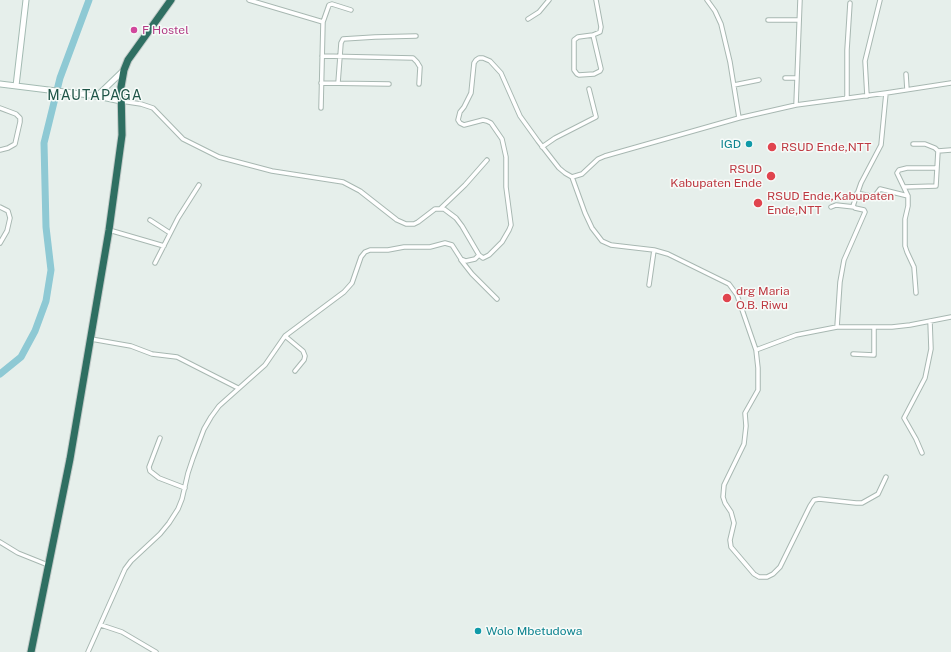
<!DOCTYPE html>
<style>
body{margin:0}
canvas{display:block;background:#e6efeb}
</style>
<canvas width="951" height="652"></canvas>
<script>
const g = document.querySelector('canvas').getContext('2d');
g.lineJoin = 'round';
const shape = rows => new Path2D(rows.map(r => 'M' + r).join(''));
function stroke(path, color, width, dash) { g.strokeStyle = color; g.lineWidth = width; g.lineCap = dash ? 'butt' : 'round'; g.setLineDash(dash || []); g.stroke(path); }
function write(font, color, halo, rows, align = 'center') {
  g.font = font + ' "Public Sans",sans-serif'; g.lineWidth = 3; g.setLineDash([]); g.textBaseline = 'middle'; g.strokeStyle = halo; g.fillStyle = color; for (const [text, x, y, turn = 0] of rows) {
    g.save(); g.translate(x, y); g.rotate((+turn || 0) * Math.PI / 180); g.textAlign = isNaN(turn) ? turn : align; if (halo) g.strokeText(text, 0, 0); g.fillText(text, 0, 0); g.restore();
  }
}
stroke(shape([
 [0,374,21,357,35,331,46,301,51,270,46,227,44,143,60,78,89,0]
]), '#8ec9d4', 7);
const street = shape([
 [249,0,323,22],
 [707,0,715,11,721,24,730,62,739,118],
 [528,19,539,12,549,0],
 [768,20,799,20],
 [593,35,601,69,600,71,594,74,579,75,577,74,574,70,574,40,578,37,593,35,600,32,601,27,596,0],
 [322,56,413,58,417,62,420,67,419,84],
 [906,74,907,90],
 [785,78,797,78],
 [321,83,389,84],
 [338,83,341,43,343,39,375,37,416,36],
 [734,85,759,80],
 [867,96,865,61,880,0],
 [847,98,847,50,850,3],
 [121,101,141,104,153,108,183,139,219,157,272,171,343,182,360,191,397,220,406,224,414,224,418,222,435,209,444,209,456,218,462,226,479,255,483,258,489,255,502,242,509,230,511,225,506,187,506,157,502,139,491,123,487,121,483,120,464,125,460,123,458,120,460,112,464,107,471,93,474,63,476,60,479,58,483,58,490,61,501,73,520,116,538,141,559,168,565,173,572,177,582,174,598,159,605,156,739,118,796,105,886,93,951,83],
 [796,105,800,0],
 [0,108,16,114,20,118,20,122,15,144,8,148,0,150],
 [321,108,323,22,329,5,332,4,351,10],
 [913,144,925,144,935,148,938,151],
 [542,147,555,138,596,117,589,89],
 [572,177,585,213,592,228,602,241,611,245,654,250,668,254,729,284,737,295,756,350,796,335,837,327,892,327,910,325,951,317],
 [904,187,936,186,938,151,951,150],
 [857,193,874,197,880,189,908,196],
 [0,207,8,211,10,218,7,231,0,243],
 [831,207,836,205,854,207],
 [441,208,465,185,487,160],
 [150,220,170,233],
 [109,230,164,246],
 [461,260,472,274,497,299],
 [155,263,178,218,199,185],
 [649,285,654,250],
 [916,293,914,267,907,252,905,246,905,219,908,206,908,196,897,173,899,170,907,168,935,168,937,167],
 [837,327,840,282,844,260,865,212,864,210,855,208,853,206,861,183,881,145,886,93],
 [285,336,303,351,305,356,304,360,295,371],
 [91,339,131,346,152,354,177,357,238,388],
 [756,350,758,368,758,390,745,413,746,426,744,444,724,485,723,497,725,503,731,512,734,523,730,540,731,547,754,574,759,577,767,577,773,574,780,567,810,506,814,500,819,499,856,503,862,503,878,494,886,477],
 [853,354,874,355,874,327],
 [160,438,149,467,150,471,159,478,185,488],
 [922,453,916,439,904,418,925,378,931,349,930,321],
 [0,542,18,553,48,565],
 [101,625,122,632,156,652],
 [88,652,125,569,131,561,160,534,169,523,178,509,182,499,188,473,193,458,204,429,211,417,219,406,265,365,285,336,344,292,352,283,361,257,365,252,370,250,388,250,404,247,430,247,445,243,452,245,461,259,466,261,475,259,479,255]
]);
const secondary = shape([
 [0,84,97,96,121,101],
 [16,86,26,0],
 [97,96,123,71]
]);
const highway = shape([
 [31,652,70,459,109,230,122,135,121,87,124,70,128,60,171,0]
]);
stroke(street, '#a8b8b2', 5.5);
stroke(secondary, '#a4bbb3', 7);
stroke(highway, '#c2cac8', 9);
stroke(street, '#fff', 3.5);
stroke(secondary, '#fff', 5);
stroke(highway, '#2f6f62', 7);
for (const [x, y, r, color] of [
 [134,30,4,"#d1479c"],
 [749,144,4,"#0f9aa8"],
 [772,147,5,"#e0444e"],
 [771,176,5,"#e0444e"],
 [758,203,5,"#e0444e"],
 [727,298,5,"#e0444e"],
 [478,631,4,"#0f9aa8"]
]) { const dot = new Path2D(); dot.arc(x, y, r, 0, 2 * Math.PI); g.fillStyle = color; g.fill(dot); stroke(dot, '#f7fbf9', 1.5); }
write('12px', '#b23c85', '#f7fbf9', [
 ["F Hostel",142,30]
], 'left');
write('12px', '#0d838f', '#f7fbf9', [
 ["IGD",741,144],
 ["Wolo Mbetudowa",486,631,"left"]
], 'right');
write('12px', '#be3a42', '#f7fbf9', [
 ["RSUD Ende,NTT",781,147],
 ["RSUD",762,169,"right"],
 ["Kabupaten Ende",762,183,"right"],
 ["RSUD Ende,Kabupaten",767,196],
 ["Ende,NTT",767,210],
 ["drg Maria",736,291],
 ["O.B. Riwu",736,305]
], 'left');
g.letterSpacing = '1px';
write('14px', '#1f5548', '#f7fbf9', [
 ["MAUTAPAGA",95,96]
]);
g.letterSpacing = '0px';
</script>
